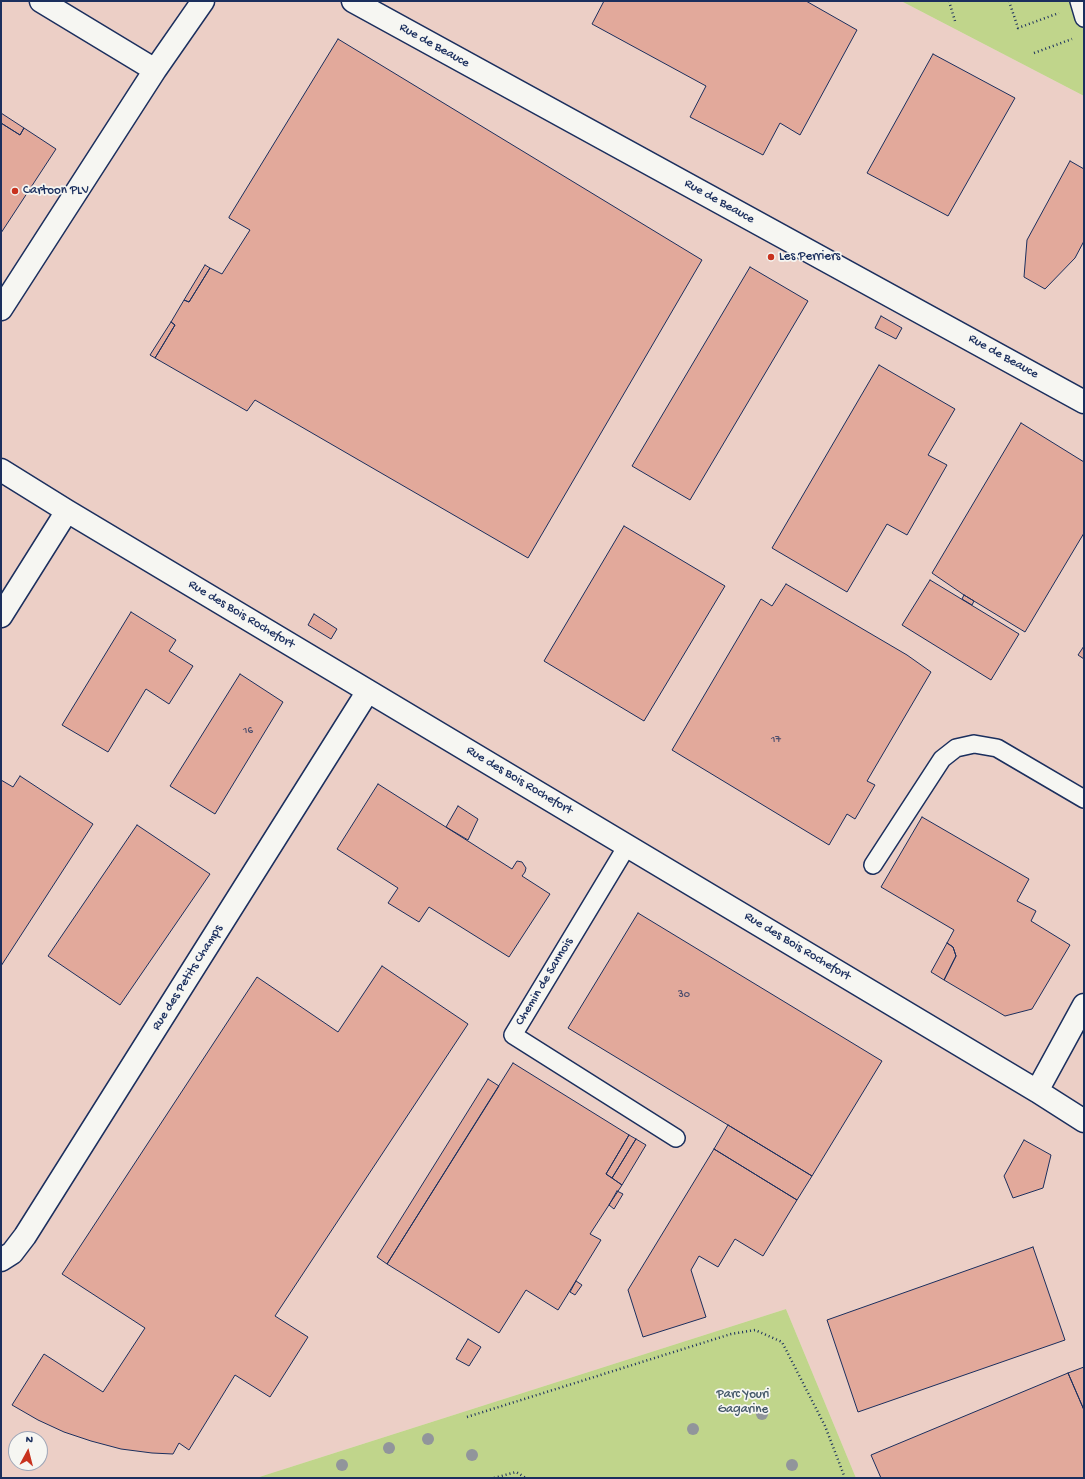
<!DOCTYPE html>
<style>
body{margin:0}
#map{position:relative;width:1085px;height:1479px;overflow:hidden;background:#f0dfd8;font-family:"Gochi Hand",sans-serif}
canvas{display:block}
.frame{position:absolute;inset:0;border:2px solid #1b2f5e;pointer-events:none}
.north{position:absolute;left:8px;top:1431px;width:40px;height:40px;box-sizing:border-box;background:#f6f6f2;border:1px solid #9ea6b7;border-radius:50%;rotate:7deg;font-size:11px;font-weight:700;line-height:16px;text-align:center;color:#1b2f5e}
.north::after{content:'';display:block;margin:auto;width:14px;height:18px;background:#c8321e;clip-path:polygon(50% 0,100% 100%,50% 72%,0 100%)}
</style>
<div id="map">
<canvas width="1085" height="1479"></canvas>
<div class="frame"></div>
<div class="north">N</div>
</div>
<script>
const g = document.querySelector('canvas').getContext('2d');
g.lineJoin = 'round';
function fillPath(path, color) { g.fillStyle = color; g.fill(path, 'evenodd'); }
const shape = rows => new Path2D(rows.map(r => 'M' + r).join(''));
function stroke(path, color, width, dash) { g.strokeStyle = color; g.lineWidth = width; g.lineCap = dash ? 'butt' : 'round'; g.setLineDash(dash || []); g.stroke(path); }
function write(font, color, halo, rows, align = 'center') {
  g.font = font + ' "Gochi Hand",sans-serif'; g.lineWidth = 3.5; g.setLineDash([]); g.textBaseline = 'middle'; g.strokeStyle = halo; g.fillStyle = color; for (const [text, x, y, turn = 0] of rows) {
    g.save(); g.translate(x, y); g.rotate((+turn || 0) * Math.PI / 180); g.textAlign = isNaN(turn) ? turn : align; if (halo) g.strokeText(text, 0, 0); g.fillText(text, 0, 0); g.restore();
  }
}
fillPath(shape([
 [1,1,901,1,1084,96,1084,1478,856,1478,786,1309,256,1478,1,1478],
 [16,1439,40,1439,40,1463,16,1463]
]), '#eccfc6');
fillPath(shape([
 [901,1,1084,1,1084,96],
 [786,1309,856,1478,256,1478]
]), '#c0d58b');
const building = shape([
 [604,1,806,1,857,30,800,135,780,123,763,155,690,117,706,86,592,24,604,1],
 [338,39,702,260,528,558,255,400,247,411,155,358,175,325,171,322,184,300,189,302,210,268,222,274,250,230,229,218,229,217,338,39],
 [933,54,1015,98,948,216,867,173,933,54],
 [1,113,24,128,20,135,1,123,1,113],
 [1,123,20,135,24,128,56,149,1,233,1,123],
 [1070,161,1084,169,1084,241,1075,258,1045,289,1024,277,1027,240,1070,161],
 [205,265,210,268,189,302,184,300,205,265],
 [750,267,808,301,690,500,632,466,750,267],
 [881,316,902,328,896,339,875,328,881,316],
 [171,322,175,325,155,358,150,355,171,322],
 [879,365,955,409,928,455,947,465,907,535,887,524,847,592,772,548,879,365],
 [1021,423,1084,462,1084,533,1025,632,964,595,932,573,1021,423],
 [624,526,725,586,644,721,544,661,624,526],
 [930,580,1019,634,991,680,902,625,930,580],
 [786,584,907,655,931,672,867,781,875,785,855,819,847,814,829,845,672,750,761,599,772,606,786,584],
 [964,595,974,601,972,605,962,599,964,595],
 [131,612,176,640,169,651,193,666,169,704,146,689,108,752,62,725,131,612],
 [314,614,337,629,331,639,308,625,314,614],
 [1084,646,1084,659,1078,655,1084,646],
 [240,674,283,702,215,814,170,786,240,674],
 [20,776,93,824,1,966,1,780,13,787,20,776],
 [378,784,512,869,517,861,522,862,526,868,525,872,522,876,550,894,509,957,429,907,419,922,388,903,398,888,337,849,378,784],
 [458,806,478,819,468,840,446,827,458,806],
 [922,817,1029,879,1017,901,1036,911,1031,921,1070,945,1032,1009,1005,1016,944,980,956,956,953,947,947,943,954,930,881,887,922,817],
 [137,825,210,874,120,1005,48,956,137,825],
 [638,913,882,1061,812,1176,568,1028,638,913],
 [947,943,953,947,956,956,944,980,931,972,947,943],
 [382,966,468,1024,275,1316,308,1337,270,1397,235,1375,189,1450,179,1443,173,1454,152,1453,121,1449,91,1441,64,1432,38,1420,12,1405,44,1354,103,1392,145,1328,62,1274,257,977,338,1032,382,966],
 [513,1063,629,1135,606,1174,622,1185,590,1234,601,1240,558,1310,526,1290,499,1333,387,1264,513,1063],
 [488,1079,499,1086,387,1264,377,1257,488,1079],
 [728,1125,812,1176,797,1200,714,1149,728,1125],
 [629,1135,636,1139,612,1178,606,1174,629,1135],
 [636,1139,646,1145,622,1185,612,1178,636,1139],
 [1024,1140,1051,1155,1043,1188,1013,1198,1004,1176,1024,1140],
 [714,1149,797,1200,763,1256,735,1239,718,1267,699,1256,691,1270,706,1317,643,1337,628,1290,714,1149],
 [617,1191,623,1194,614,1209,609,1205,617,1191],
 [1033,1247,1065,1340,858,1412,827,1320,1033,1247],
 [576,1281,582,1285,575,1295,570,1292,576,1281],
 [468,1339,481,1347,469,1366,456,1359,468,1339],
 [1084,1367,1084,1410,1068,1373,1084,1367],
 [1068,1373,1084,1410,1084,1478,881,1478,871,1455,1068,1373]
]);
fillPath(building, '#e2a99b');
stroke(building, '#1b2f5e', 1);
const service = shape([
 [1079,1,1084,18],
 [627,846,513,1035,676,1138],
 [873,865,942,759,956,748,974,744,997,748,1084,799]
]);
const minor = shape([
 [41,1,155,70],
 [353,1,1084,402],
 [1,309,155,70,203,1],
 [1,470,67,511,1037,1091,1084,1121],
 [1,616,67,511],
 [1037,1091,1084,1005],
 [1,1260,12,1253,25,1236,368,691]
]);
stroke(service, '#1b2f5e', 20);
stroke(minor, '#1b2f5e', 25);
stroke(shape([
 [949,1,955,21],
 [1009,1,1018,28,1059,13],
 [1034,53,1072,39],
 [467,1417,731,1334,755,1330,782,1342,825,1426,845,1478],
 [494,1478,516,1472,526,1478]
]), '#1b2f5e', 2.5, [1, 3]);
stroke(service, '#f6f6f2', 17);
stroke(minor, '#f6f6f2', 22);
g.fillStyle = '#91959b';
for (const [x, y] of [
 [762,1414],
 [693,1429],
 [428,1439],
 [389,1448],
 [472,1455],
 [342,1465],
 [792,1465]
]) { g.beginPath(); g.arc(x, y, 6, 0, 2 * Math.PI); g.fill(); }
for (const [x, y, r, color] of [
 [15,191,4,"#c8321e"],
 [771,257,4,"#c8321e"]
]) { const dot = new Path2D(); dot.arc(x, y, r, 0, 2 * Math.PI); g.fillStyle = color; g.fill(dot); stroke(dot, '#f6f6f2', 1.5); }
write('11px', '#4d4e6d', null, [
 ["16",248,731],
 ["17",776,740],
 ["30",684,995]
]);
write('13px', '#1b2f5e', '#f6f6f2', [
 ["Rue de Beauce",434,46,29],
 ["Rue de Beauce",719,202,29],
 ["Rue de Beauce",1003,357,29],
 ["Rue des Bois Rochefort",241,615,31],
 ["Rue des Bois Rochefort",519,781,31],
 ["Rue des Bois Rochefort",797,947,31],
 ["Rue des Petits Champs",188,978,-58],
 ["Chemin de Sannois",545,982,-59]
]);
write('13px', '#1b2f5e', '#f6f6f2', [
 ["Cartoon PLV",23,191],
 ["Les Perriers",779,257]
], 'left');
write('13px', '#445869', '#f6f6f2', [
 ["Parc Youri",743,1395],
 ["Gagarine",743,1410]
]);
</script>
